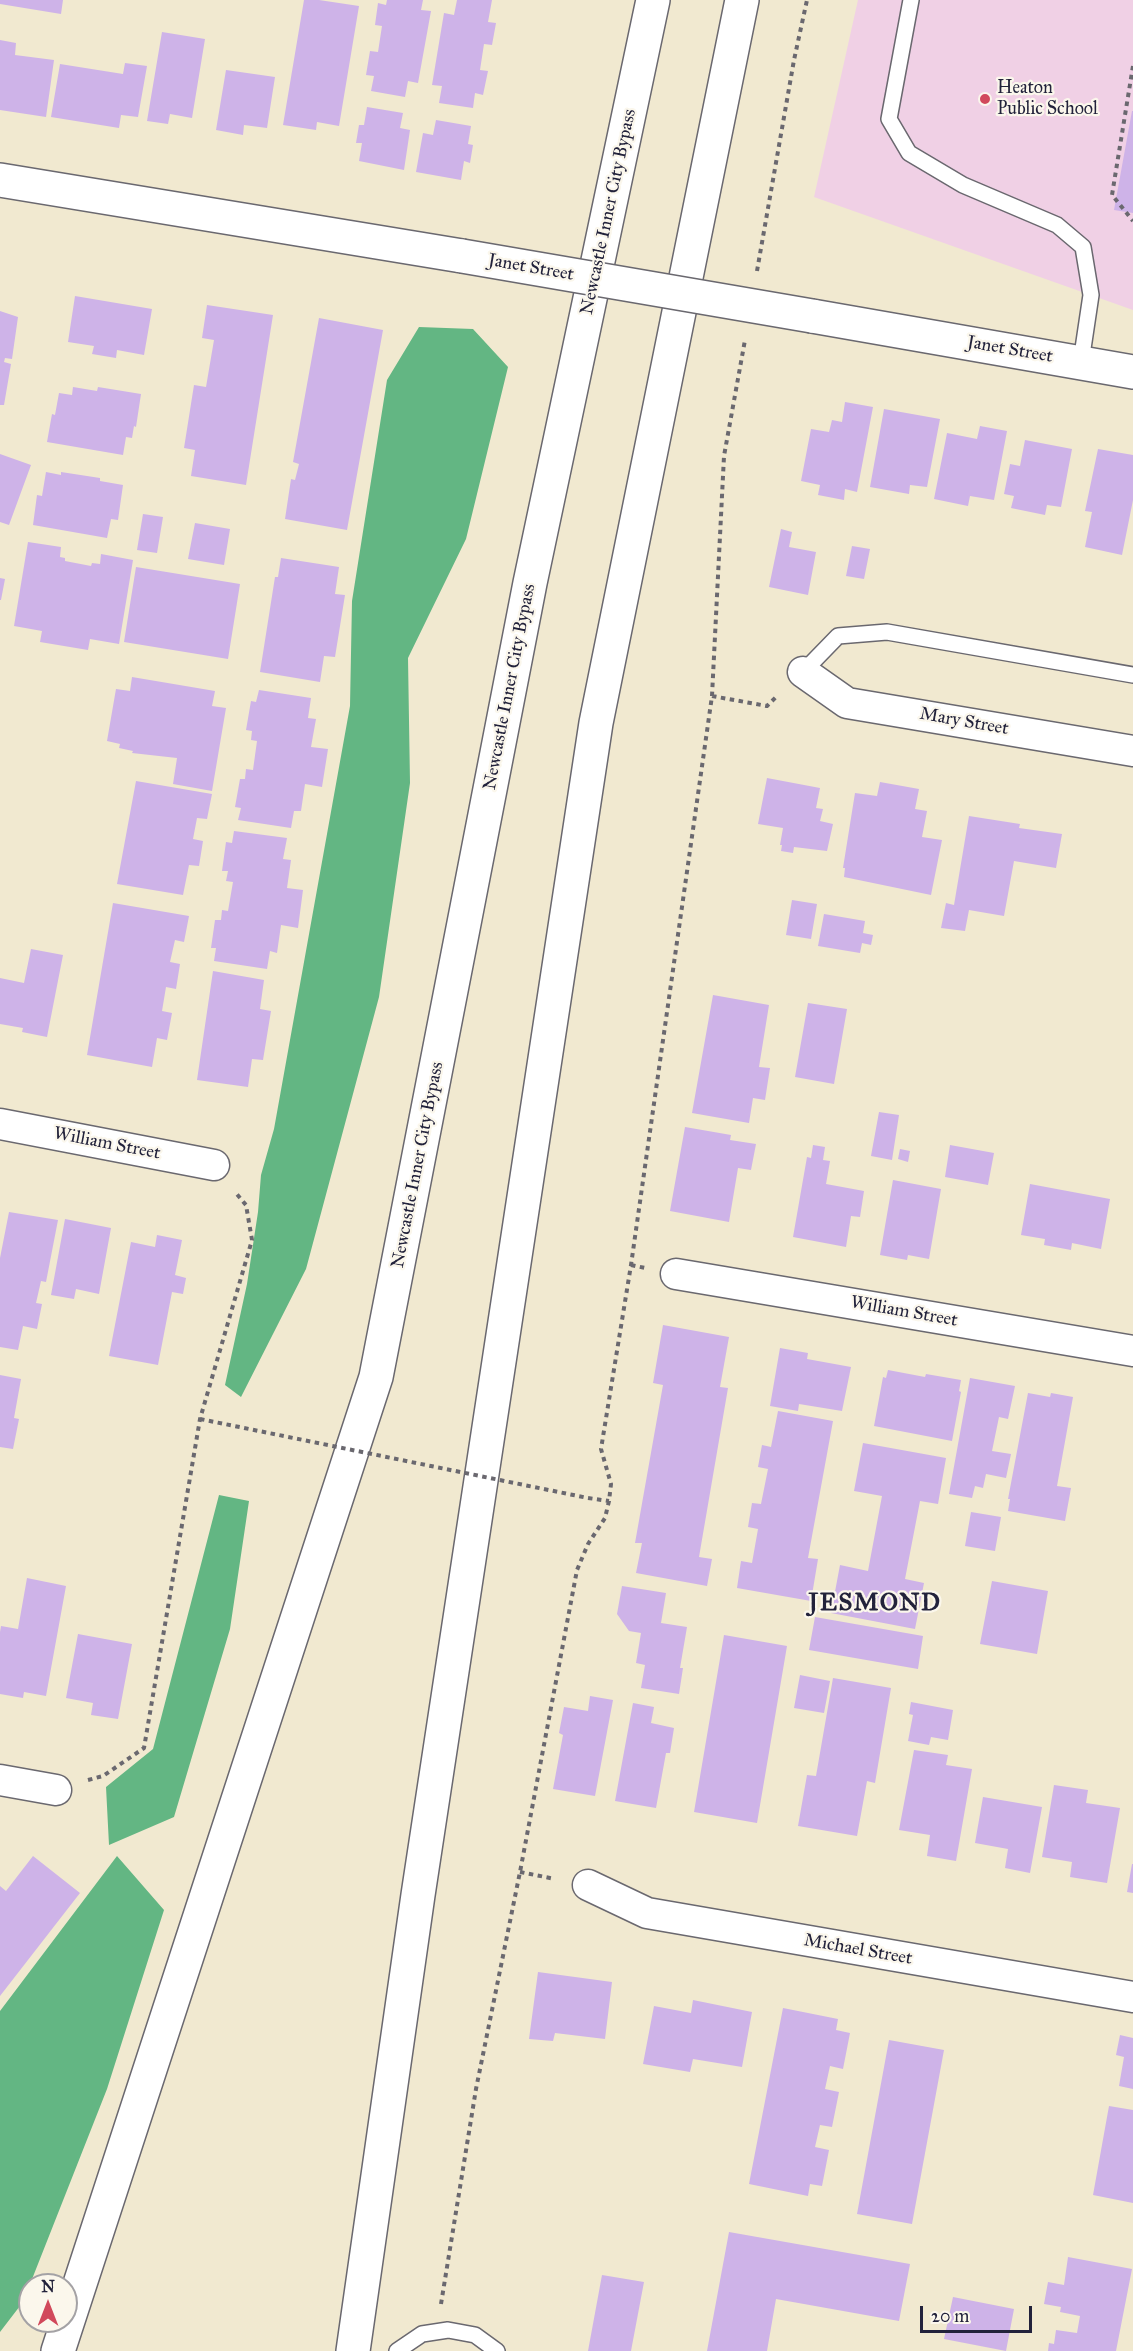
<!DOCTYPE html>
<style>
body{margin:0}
#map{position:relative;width:1133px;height:2351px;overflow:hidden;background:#f1e9d0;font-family:"IM FELL Great Primer",serif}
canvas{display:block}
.north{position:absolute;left:18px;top:2273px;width:60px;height:60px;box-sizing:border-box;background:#fbf7ec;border:2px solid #a4a2a5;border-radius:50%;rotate:0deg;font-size:16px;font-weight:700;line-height:24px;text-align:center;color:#22223b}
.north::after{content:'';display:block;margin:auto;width:21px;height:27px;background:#d1495b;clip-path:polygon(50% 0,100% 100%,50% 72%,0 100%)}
.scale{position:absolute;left:920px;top:2306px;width:112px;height:27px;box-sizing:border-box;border:3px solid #22223b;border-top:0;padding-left:8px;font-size:18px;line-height:21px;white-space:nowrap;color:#22223b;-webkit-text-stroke:4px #fbf7ec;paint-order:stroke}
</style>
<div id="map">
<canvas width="1133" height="2351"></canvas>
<div class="north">N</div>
<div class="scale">20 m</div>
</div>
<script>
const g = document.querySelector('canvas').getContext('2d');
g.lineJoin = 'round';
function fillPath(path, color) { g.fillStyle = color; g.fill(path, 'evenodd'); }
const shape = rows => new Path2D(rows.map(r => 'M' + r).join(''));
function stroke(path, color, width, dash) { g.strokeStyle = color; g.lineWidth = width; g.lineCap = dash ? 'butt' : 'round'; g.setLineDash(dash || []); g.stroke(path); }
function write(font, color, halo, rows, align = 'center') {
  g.font = font + ' "IM FELL Great Primer",serif'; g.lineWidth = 4.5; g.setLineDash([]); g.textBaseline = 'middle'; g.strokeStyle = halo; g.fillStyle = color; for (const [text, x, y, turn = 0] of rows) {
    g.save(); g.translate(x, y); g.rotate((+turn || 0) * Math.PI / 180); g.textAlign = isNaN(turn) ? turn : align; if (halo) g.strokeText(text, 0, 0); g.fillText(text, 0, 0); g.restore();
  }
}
fillPath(shape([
 [858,0,1133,0,1133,310,814,197]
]), '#f0d0e5');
fillPath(shape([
 [419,327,473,329,508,367,466,539,408,658,410,783,379,997,306,1269,241,1397,225,1385,247,1284,258,1212,261,1175,274,1129,350,706,352,601,387,380],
 [219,1495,249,1501,230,1629,174,1817,109,1845,106,1787,153,1749],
 [117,1856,164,1910,107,2089,23,2302,0,2332,0,2011]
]), '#63b683');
fillPath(shape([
 [0,0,63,0,61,14,0,4],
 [304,0,319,0,359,6,339,126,317,122,316,130,283,125],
 [387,0,423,0,421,10,431,11,418,83,408,81,405,97,371,91,374,76,366,75,370,51,378,52,382,26,375,25,378,3,386,5],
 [457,0,492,0,488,22,496,23,492,45,484,44,480,70,488,71,483,95,475,93,473,108,439,103,442,86,432,85,444,13,454,15],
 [162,32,205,39,192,118,170,114,168,124,147,121],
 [0,40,16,43,15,55,54,60,46,117,0,110],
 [125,63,147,66,138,117,121,115,119,128,51,117,60,64,123,74],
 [226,70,275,77,267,128,244,125,243,135,216,130],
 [367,107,403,113,400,128,410,130,404,170,359,161,362,143,356,143,359,125,364,125],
 [1132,111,1133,111,1133,213,1114,210],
 [436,120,471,126,468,144,473,145,470,163,464,161,461,180,416,172,423,133,433,135],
 [75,296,152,309,144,355,117,350,116,358,92,354,94,346,68,342],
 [207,305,273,315,246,485,191,476,195,450,184,448,194,385,206,387,214,340,202,338],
 [0,311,18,317,12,359,5,358,4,362,11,364,4,405,0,405],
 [319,318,383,330,347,530,285,519,291,479,295,480,299,464,293,462],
 [73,387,97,391,98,387,141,394,136,427,134,426,132,438,126,437,123,455,47,442,52,414,55,415,59,393,72,395],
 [845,402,873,407,857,492,845,489,844,500,818,495,820,485,801,481,811,429,829,432,832,420,842,422],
 [884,409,940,419,927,487,910,485,909,494,870,487],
 [980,426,1007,431,994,500,970,496,968,506,934,499,947,433,977,439],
 [1025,440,1072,449,1061,507,1047,505,1045,515,1011,508,1014,496,1004,494,1010,464,1020,466],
 [1098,449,1133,455,1133,500,1122,555,1085,547,1092,512,1085,511],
 [0,454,31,465,9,525,0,522],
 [46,472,61,475,61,472,100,478,100,481,123,485,118,520,111,519,107,538,33,525,37,495,42,496],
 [143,514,163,517,157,553,137,550],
 [195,523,230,529,224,565,188,559],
 [781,529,792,532,789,547,816,552,808,595,769,587],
 [28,542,61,547,60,557,65,558,65,561,91,566,92,563,100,564,101,554,133,560,119,644,90,639,88,650,40,642,42,631,14,626],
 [852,546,870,549,864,579,846,576],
 [281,558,339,567,335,594,345,595,335,657,324,656,320,682,260,672,275,577,278,577],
 [136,567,240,584,228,659,124,642],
 [0,578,5,579,1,600,0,600],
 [132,677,215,691,212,706,226,708,212,791,173,784,177,758,132,753,133,751,119,748,120,744,107,741,116,689,130,691],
 [259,690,311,698,308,718,316,719,311,747,328,749,322,787,305,784,301,811,294,811,291,828,238,820,241,808,235,807,240,779,245,779,246,769,253,770,257,741,251,740,252,731,246,730,251,701,256,702],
 [767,778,820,788,816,808,823,809,820,821,833,824,827,851,794,847,793,853,781,851,782,845,780,845,783,828,758,824],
 [136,781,212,794,207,819,197,818,193,839,203,841,199,866,189,865,183,895,117,884],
 [880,782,919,789,915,809,927,811,922,837,942,840,931,895,844,877,845,868,843,868,855,793,877,796],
 [969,816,1020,824,1019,828,1062,834,1056,868,1014,861,1004,916,969,910,965,931,941,928,946,903,954,905],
 [234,831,287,838,283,859,291,860,287,888,303,890,298,928,281,925,277,953,270,951,267,969,214,961,216,948,211,948,215,920,221,920,222,910,228,911,233,882,226,881,228,871,222,871,226,842,232,843],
 [792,900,817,904,811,939,786,935],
 [113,903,189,916,184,942,175,940,170,962,180,964,176,989,166,987,162,1011,172,1013,167,1040,157,1038,152,1067,87,1055],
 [824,914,865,921,863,933,873,935,871,945,862,943,860,953,818,946],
 [31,949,63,955,47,1037,22,1032,23,1028,0,1024,0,978,24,983],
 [213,971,264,980,260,1009,271,1011,263,1060,252,1059,248,1087,197,1080],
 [713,995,769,1005,759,1067,770,1068,765,1100,753,1098,749,1123,692,1113],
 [808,1003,847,1009,834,1084,795,1077],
 [879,1112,899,1115,892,1160,871,1156],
 [685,1127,731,1135,730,1140,756,1144,751,1170,738,1168,729,1222,670,1211],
 [813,1145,825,1147,823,1160,830,1161,826,1184,864,1191,860,1217,851,1216,846,1247,793,1237,807,1157,811,1158],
 [950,1145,994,1153,988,1185,945,1177],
 [900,1149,910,1151,908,1162,898,1159],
 [893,1180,941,1189,929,1259,908,1255,907,1260,880,1255],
 [1030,1184,1110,1199,1101,1249,1072,1243,1071,1250,1044,1245,1045,1239,1021,1235],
 [9,1212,58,1220,46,1282,41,1281,36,1303,42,1304,37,1329,23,1326,18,1350,0,1347,0,1258],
 [65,1219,111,1228,99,1294,76,1289,74,1299,51,1295],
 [157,1235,182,1240,175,1275,186,1278,183,1294,172,1292,158,1365,109,1356,131,1242,155,1247],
 [663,1325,729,1337,720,1387,728,1388,699,1557,712,1559,707,1586,636,1573,642,1543,635,1543,663,1385,653,1383],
 [780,1348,808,1353,807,1359,851,1367,842,1411,799,1404,798,1411,770,1406],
 [888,1370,925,1377,926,1374,961,1380,959,1391,961,1392,952,1441,874,1426,883,1377,886,1378],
 [0,1375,21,1379,14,1418,19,1419,13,1449,0,1447],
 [970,1378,1015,1386,1008,1419,999,1417,992,1451,1011,1454,1006,1478,986,1474,983,1488,975,1486,972,1498,949,1494],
 [1028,1393,1050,1397,1051,1393,1073,1397,1057,1486,1071,1488,1065,1521,1008,1511,1010,1499,1008,1499],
 [778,1411,833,1421,808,1558,818,1559,811,1601,737,1588,741,1561,752,1563,758,1529,748,1527,752,1503,761,1504,768,1469,758,1467,762,1445,771,1447],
 [863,1443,946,1458,938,1504,920,1501,905,1579,924,1583,915,1629,831,1613,840,1565,868,1571,882,1496,854,1491],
 [971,1512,1001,1517,995,1551,965,1546],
 [27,1578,66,1586,46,1696,24,1692,23,1698,0,1694,0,1632,1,1626,18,1629],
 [992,1581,1048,1591,1037,1654,980,1644],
 [622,1586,666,1593,661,1623,687,1627,680,1668,683,1668,679,1694,641,1688,645,1665,636,1663,641,1633,629,1631,617,1614],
 [815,1617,923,1636,918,1669,809,1650],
 [78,1634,132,1644,118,1719,91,1715,93,1703,66,1698],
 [724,1635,787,1646,757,1823,694,1812],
 [800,1675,830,1681,824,1713,794,1708],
 [833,1678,891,1688,875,1783,867,1781,857,1836,798,1826,807,1775,816,1776],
 [590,1696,613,1700,595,1796,553,1789,563,1735,559,1733,564,1707,588,1711],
 [911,1702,953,1710,948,1740,931,1737,929,1745,908,1741,913,1715,909,1714],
 [633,1703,654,1707,651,1723,674,1728,670,1753,666,1753,656,1808,615,1801],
 [914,1750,948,1755,946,1765,972,1769,956,1861,927,1856,930,1835,899,1830],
 [1054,1785,1088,1790,1086,1803,1120,1808,1107,1883,1070,1877,1072,1862,1042,1857],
 [983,1797,1042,1807,1030,1873,1005,1868,1008,1849,975,1843],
 [33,1856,80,1893,0,1996,0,1886,6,1891],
 [1132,1864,1133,1864,1133,1893,1127,1892],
 [538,1972,612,1982,605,2039,555,2033,553,2041,529,2039],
 [693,2000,752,2012,742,2067,693,2059,690,2072,643,2064,654,2006,691,2013],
 [783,2008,838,2019,836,2030,850,2033,843,2069,830,2066,825,2089,839,2092,832,2127,820,2125,815,2147,829,2150,822,2186,810,2184,808,2196,749,2184],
 [1120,2035,1133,2038,1133,2089,1119,2086,1124,2057,1116,2055],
 [889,2040,944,2050,912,2224,857,2214],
 [1109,2106,1133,2110,1133,2203,1093,2195],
 [729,2232,910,2264,899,2321,776,2299,767,2351,707,2351],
 [1068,2257,1132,2269,1116,2351,1048,2351,1049,2343,1054,2344,1056,2330,1077,2333,1080,2316,1060,2312,1061,2307,1044,2304,1048,2282,1064,2285],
 [602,2275,644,2282,631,2351,588,2351],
 [953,2297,1014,2309,1006,2351,944,2339]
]), '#ceb3e8');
const lane = shape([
 [911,0,889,119,909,153,963,185,1057,225,1083,247,1091,295,1081,362],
 [803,672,838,636,887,632,1133,675],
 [397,2351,422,2334,448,2330,475,2335,497,2351]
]);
const street = shape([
 [803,672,847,703,1133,751],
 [0,1124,214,1165],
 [676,1274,1133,1351],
 [0,1780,56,1790],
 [588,1885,647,1913,1133,1997]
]);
const secondary = shape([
 [0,180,462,256],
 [812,316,1133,372]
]);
const highway = shape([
 [58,2351,376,1377,530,583,653,0],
 [353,2351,418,1895,596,723,742,0]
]);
stroke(lane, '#6a686f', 18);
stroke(street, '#6a686f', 33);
stroke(secondary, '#6a686f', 36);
stroke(highway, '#6a686f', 36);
stroke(shape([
 [1133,66,1112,195,1133,221],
 [757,271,794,60,807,0],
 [712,696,767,706,778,695],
 [631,1265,645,1268],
 [588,1498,609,1501],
 [88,1780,103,1776,144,1748,200,1419,252,1240,246,1205,235,1192],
 [520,1872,555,1879],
 [441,2304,476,2089,520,1872,577,1570,588,1544,605,1518,609,1501,611,1484,601,1449,631,1265,712,696,724,456,745,340]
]), '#6a686f', 4, [4.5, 4.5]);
stroke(lane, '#fff', 15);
stroke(street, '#fff', 30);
stroke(secondary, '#fff', 33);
stroke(highway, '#fff', 33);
const secondaryBridge = shape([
 [462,256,812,316]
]);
stroke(secondaryBridge, '#6a686f', 36, []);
stroke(shape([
 [200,1419,588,1498]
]), '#6a686f', 4, [4.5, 4.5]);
stroke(secondaryBridge, '#fff', 33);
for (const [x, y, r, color] of [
 [985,99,6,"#d1495b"]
]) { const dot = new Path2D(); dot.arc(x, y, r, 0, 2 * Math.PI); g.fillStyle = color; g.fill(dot); stroke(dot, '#fbf7ec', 2); }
write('18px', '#22223b', '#fbf7ec', [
 ["Heaton",997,89],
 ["Public School",997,110]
], 'left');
write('18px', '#22223b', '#fbf7ec', [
 ["Newcastle Inner City Bypass",609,212,-78],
 ["Janet Street",531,268,10],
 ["Janet Street",1010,350,10],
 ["Newcastle Inner City Bypass",510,687,-79],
 ["Mary Street",964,722,10],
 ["William Street",107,1144,11],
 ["Newcastle Inner City Bypass",418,1165,-79],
 ["William Street",904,1312,10],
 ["Michael Street",858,1950,10]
]);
g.letterSpacing = '1.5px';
write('bold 24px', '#22223b', '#fbf7ec', [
 ["JESMOND",875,1604]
]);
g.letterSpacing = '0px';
</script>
